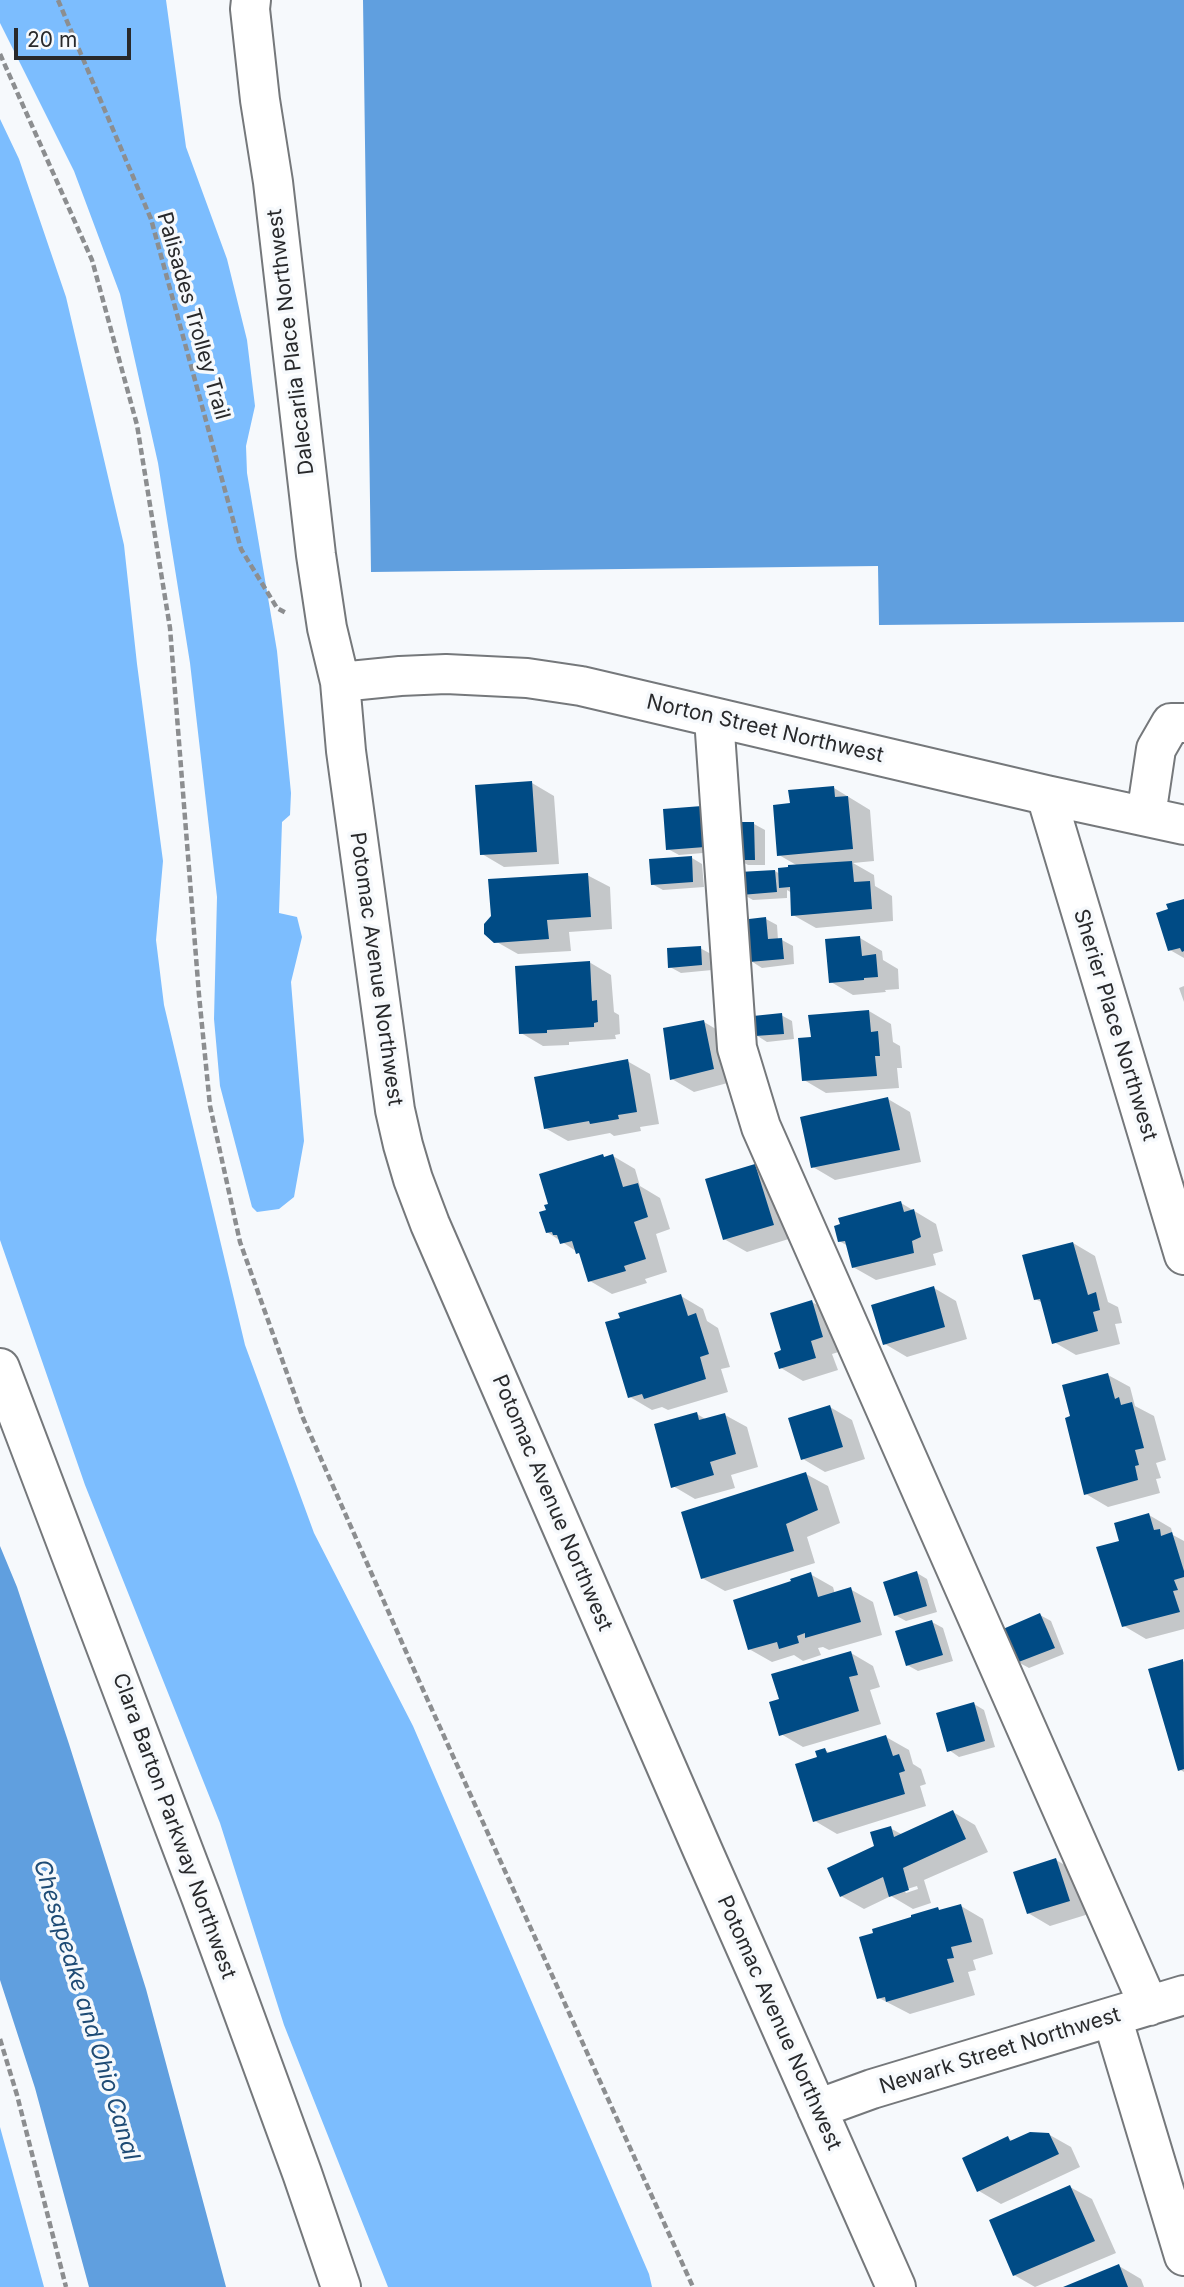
<!DOCTYPE html>
<style>
body{margin:0}
#map{position:relative;width:1184px;height:2287px;overflow:hidden;background:#f6f9fc;font-family:Inter,sans-serif}
canvas{display:block}
.scale{position:absolute;left:14px;top:28px;width:117px;height:32px;box-sizing:border-box;border:4px solid #28292b;border-top:0;padding-left:9px;font-size:21px;line-height:24px;white-space:nowrap;color:#28292b;-webkit-text-stroke:5px #f6f9fc;paint-order:stroke}
</style>
<div id="map">
<canvas width="1184" height="2287"></canvas>
<div class="scale">20 m</div>
</div>
<script>
const g = document.querySelector('canvas').getContext('2d');
g.lineJoin = 'round';
function fillPath(path, color) { g.fillStyle = color; g.fill(path, 'evenodd'); }
const shape = rows => new Path2D(rows.map(r => 'M' + r).join(''));
function stroke(path, color, width, dash) { g.strokeStyle = color; g.lineWidth = width; g.lineCap = dash ? 'butt' : 'round'; g.setLineDash(dash || []); g.stroke(path); }
function write(font, color, halo, rows, align = 'center') {
  g.font = font + ' Inter,sans-serif'; g.lineWidth = 7; g.setLineDash([]); g.textBaseline = 'middle'; g.strokeStyle = halo; g.fillStyle = color; for (const [text, x, y, turn = 0] of rows) {
    g.save(); g.translate(x, y); g.rotate((+turn || 0) * Math.PI / 180); g.textAlign = isNaN(turn) ? turn : align; if (halo) g.strokeText(text, 0, 0); g.fillText(text, 0, 0); g.restore();
  }
}
fillPath(shape([
 [0,0,166,0,186,147,227,259,247,340,255,406,246,446,247,473,277,651,291,793,290,815,282,822,279,913,297,917,302,937,291,982,304,1141,294,1197,279,1209,257,1212,252,1207,220,1086,214,1019,217,897,190,663,158,463,120,294,74,171,0,23],
 [0,119,19,159,66,297,124,545,137,664,163,861,156,940,164,1005,245,1345,314,1533,413,1726,649,2274,652,2287,388,2287,284,2025,220,1823,85,1485,0,1240],
 [0,2127,44,2287,0,2287]
]), '#7cbdfe');
fillPath(shape([
 [363,0,1184,0,1184,622,879,625,878,566,371,572],
 [0,1546,17,1587,69,1744,146,1989,226,2287,89,2287,35,2088,0,1980]
]), '#609fdf');
fillPath(shape([
 [532,783,554,796,559,864,504,867,482,854],
 [834,788,870,810,874,861,853,863,874,875,875,886,892,896,893,921,816,928,793,915,792,893,787,890,787,898,753,900,742,894,775,871,780,874,798,866,779,855,792,805],
 [665,810,715,852,679,855,668,849],
 [754,824,765,830,765,865,748,865,737,859],
 [692,858,702,864,704,887,663,890,652,884],
 [587,875,610,887,612,929,569,932,571,951,518,954,495,941],
 [1184,900,1184,958,1170,950],
 [766,919,777,925,778,940,782,940,793,946,794,964,762,968,751,961],
 [860,938,882,951,883,960,898,969,899,989,885,990,886,992,853,995,831,982],
 [700,948,711,954,712,970,681,973,670,967],
 [589,962,611,975,614,1012,619,1015,620,1034,615,1035,616,1039,569,1042,569,1045,543,1046,521,1033],
 [1184,986,1184,1002,1179,988],
 [869,1011,891,1024,893,1042,900,1046,902,1068,897,1068,899,1088,826,1093,804,1080,813,1039],
 [781,1015,792,1021,794,1039,767,1042,756,1035],
 [704,1022,726,1035,735,1081,694,1092,672,1079],
 [627,1061,650,1074,659,1124,640,1127,641,1131,614,1136,610,1133,568,1141,545,1128],
 [888,1099,910,1112,921,1162,835,1180,813,1167],
 [613,1156,635,1169,640,1186,660,1198,670,1229,656,1234,667,1272,645,1279,647,1283,612,1294,590,1281,582,1255,547,1232,548,1211,605,1158],
 [755,1165,777,1178,795,1237,747,1252,724,1239],
 [901,1203,936,1224,943,1251,933,1254,936,1265,876,1280,853,1267,848,1246,839,1241],
 [1073,1243,1095,1256,1108,1302,1118,1307,1122,1323,1115,1324,1120,1344,1076,1355,1054,1342,1043,1303,1035,1299],
 [934,1288,956,1301,967,1339,907,1357,885,1344],
 [681,1296,703,1309,707,1321,718,1328,730,1367,721,1369,728,1392,668,1410,662,1407,652,1410,630,1397],
 [812,1302,835,1315,845,1350,832,1354,838,1370,803,1381,781,1368,784,1351],
 [1108,1375,1130,1387,1135,1406,1154,1416,1166,1460,1156,1463,1161,1478,1156,1479,1160,1493,1108,1507,1086,1494,1072,1418],
 [830,1407,852,1420,865,1459,825,1472,803,1459],
 [697,1414,707,1420,725,1415,747,1427,758,1467,731,1475,735,1488,695,1499,673,1486],
 [806,1474,828,1486,840,1523,807,1537,815,1563,725,1591,702,1578],
 [1149,1515,1171,1528,1173,1535,1184,1541,1184,1629,1146,1639,1124,1626,1121,1542],
 [917,1573,927,1579,937,1612,906,1621,895,1615],
 [810,1574,833,1587,835,1594,850,1589,873,1602,882,1635,829,1650,823,1647,818,1648,821,1655,803,1661,794,1655,772,1662,749,1649],
 [1040,1615,1051,1621,1064,1654,1029,1668,1018,1662],
 [932,1622,943,1628,953,1661,918,1671,907,1665],
 [851,1653,873,1666,880,1687,870,1690,881,1724,803,1747,781,1734,781,1700],
 [1183,1661,1184,1662,1184,1772,1179,1769],
 [974,1704,984,1710,995,1747,959,1757,949,1750],
 [886,1737,909,1750,913,1764,921,1769,926,1784,920,1786,926,1806,837,1834,815,1821,819,1758,825,1750,831,1754],
 [953,1812,975,1825,988,1852,924,1880,931,1903,913,1909,891,1896,864,1909,841,1896,890,1828,903,1835],
 [917,1886,918,1889,906,1893,904,1890],
 [1056,1860,1079,1873,1092,1913,1050,1926,1028,1913],
 [961,1906,983,1919,993,1954,973,1960,976,1970,968,1972,975,1995,910,2014,879,1998,937,1909,942,1911],
 [1048,2134,1071,2147,1080,2167,1001,2204,979,2191,1008,2138,1014,2142],
 [1070,2187,1092,2199,1116,2253,1035,2287,1014,2275],
 [1119,2266,1141,2279,1144,2287,1067,2287]
]), '#0003');
fillPath(shape([
 [532,781,537,852,480,855,475,785],
 [834,786,835,797,848,796,853,849,777,856,773,805,790,803,788,790],
 [702,806,705,847,666,850,663,809],
 [734,822,754,822,755,860,735,860],
 [692,856,693,882,651,885,649,859],
 [852,861,854,882,870,881,872,909,791,916,790,887,779,888,778,868,788,867,788,865],
 [775,870,777,892,741,895,739,872],
 [588,873,591,917,547,920,549,939,494,943,484,934,484,924,491,916,488,879],
 [1184,899,1184,951,1182,952,1180,948,1168,951,1156,913,1168,909,1166,904],
 [766,917,768,939,782,938,784,959,749,962,732,921],
 [860,936,862,956,876,954,878,977,864,978,864,980,829,983,825,939],
 [701,946,702,965,668,968,667,948],
 [590,961,592,1001,597,1000,598,1022,594,1023,594,1027,547,1030,547,1033,519,1034,515,966],
 [869,1010,871,1032,878,1031,880,1056,875,1056,877,1076,802,1081,798,1038,811,1037,808,1015],
 [782,1013,784,1034,755,1036,753,1016],
 [704,1020,714,1069,670,1080,663,1028],
 [628,1059,637,1112,618,1115,619,1119,590,1124,589,1121,544,1129,534,1077],
 [888,1097,900,1150,811,1168,800,1117],
 [603,1154,604,1157,613,1154,623,1187,638,1183,648,1217,634,1222,646,1259,624,1266,626,1271,588,1282,579,1253,576,1254,572,1241,560,1244,557,1235,553,1235,552,1232,546,1233,539,1212,546,1210,544,1205,548,1204,539,1174],
 [755,1164,774,1225,723,1240,705,1179],
 [901,1201,904,1212,914,1209,921,1237,912,1241,914,1253,852,1268,845,1241,838,1242,834,1226,840,1224,838,1218],
 [1073,1242,1088,1295,1096,1292,1100,1310,1093,1312,1098,1331,1052,1344,1040,1299,1034,1300,1022,1255],
 [934,1286,945,1327,883,1345,871,1305],
 [681,1294,688,1316,696,1313,709,1354,700,1357,706,1379,644,1399,642,1394,628,1398,605,1322,620,1318,618,1313],
 [812,1300,823,1337,811,1341,816,1358,779,1369,774,1353,781,1350,770,1313],
 [1108,1373,1115,1399,1119,1397,1121,1405,1132,1402,1144,1448,1135,1450,1139,1465,1135,1466,1138,1480,1084,1495,1065,1418,1070,1416,1062,1385],
 [830,1405,843,1447,801,1460,788,1418],
 [697,1412,699,1420,725,1413,736,1454,710,1462,714,1475,671,1488,654,1424],
 [806,1472,818,1510,786,1524,794,1551,701,1579,681,1512],
 [1149,1513,1154,1530,1160,1529,1161,1536,1172,1532,1184,1571,1184,1577,1174,1580,1178,1590,1173,1591,1180,1612,1122,1627,1096,1547,1119,1541,1114,1523],
 [917,1571,927,1606,894,1616,883,1582],
 [811,1572,818,1597,851,1587,861,1622,805,1638,805,1633,797,1636,799,1643,779,1649,777,1642,748,1650,733,1600,791,1581,790,1579],
 [1040,1613,1055,1648,1016,1663,1003,1629],
 [932,1620,943,1655,906,1666,895,1631],
 [851,1651,858,1675,849,1677,859,1711,779,1736,769,1702,779,1699,771,1674],
 [1183,1659,1184,1769,1178,1771,1148,1669],
 [974,1702,985,1741,947,1752,936,1713],
 [886,1735,893,1756,899,1754,905,1771,899,1773,905,1794,813,1822,795,1764,817,1757,815,1751,825,1748,827,1753],
 [953,1810,966,1839,903,1868,909,1890,889,1897,883,1877,840,1897,827,1868,874,1846,870,1832,891,1826,894,1837],
 [1056,1858,1070,1901,1027,1914,1013,1872],
 [961,1904,972,1942,951,1947,954,1958,947,1959,954,1982,886,2002,885,1997,877,1999,859,1937,873,1933,872,1929,911,1917,911,1915,938,1907,939,1910],
 [1030,2132,1049,2133,1059,2154,977,2192,962,2158,1008,2136,1010,2141],
 [1070,2185,1095,2241,1013,2276,989,2220],
 [1119,2264,1128,2287,1063,2287]
]), '#004b85');
const minor = shape([
 [251,0,250,9,260,100,273,182,316,555,327,628,340,682,346,751,395,1110,403,1145,413,1179,430,1224,703,1851,896,2287],
 [340,682,400,676,446,674,527,678,581,686,1046,795,1184,825],
 [714,718,737,1048,761,1127,1149,2006],
 [1046,795,1184,1255],
 [1146,816,1156,749,1171,723,1184,723],
 [1112,2017,1184,2256],
 [817,2109,872,2089,1184,1995]
]);
const highway = shape([
 [0,1368,201,1897,302,2173,341,2287]
]);
stroke(minor, '#75787b', 42);
stroke(highway, '#75787b', 42);
stroke(shape([
 [58,0,151,219,241,549,277,608,286,613],
 [0,54,92,260,137,425,170,628,199,995,210,1106,240,1242,303,1418,415,1672,693,2287],
 [0,2039,17,2095,66,2287]
]), '#8c8e90', 4.5, [7, 3.5]);
stroke(minor, '#fff', 38);
stroke(highway, '#fff', 38);
write('21px', '#28292b', '#f6f9fc', [
 ["Palisades Trolley Trail",193,316,74],
 ["Dalecarlia Place Northwest",291,342,-97],
 ["Norton Street Northwest",765,729,13],
 ["Potomac Avenue Northwest",376,969,82],
 ["Sherier Place Northwest",1115,1025,73],
 ["Potomac Avenue Northwest",552,1503,67],
 ["Clara Barton Parkway Northwest",174,1826,70],
 ["Potomac Avenue Northwest",779,2023,66],
 ["Newark Street Northwest",1000,2051,-17]
]);
write('italic 23px', '#1e4b75', '#f6f9fc', [
 ["Chesapeake and Ohio Canal",86,2010,73]
]);
</script>
